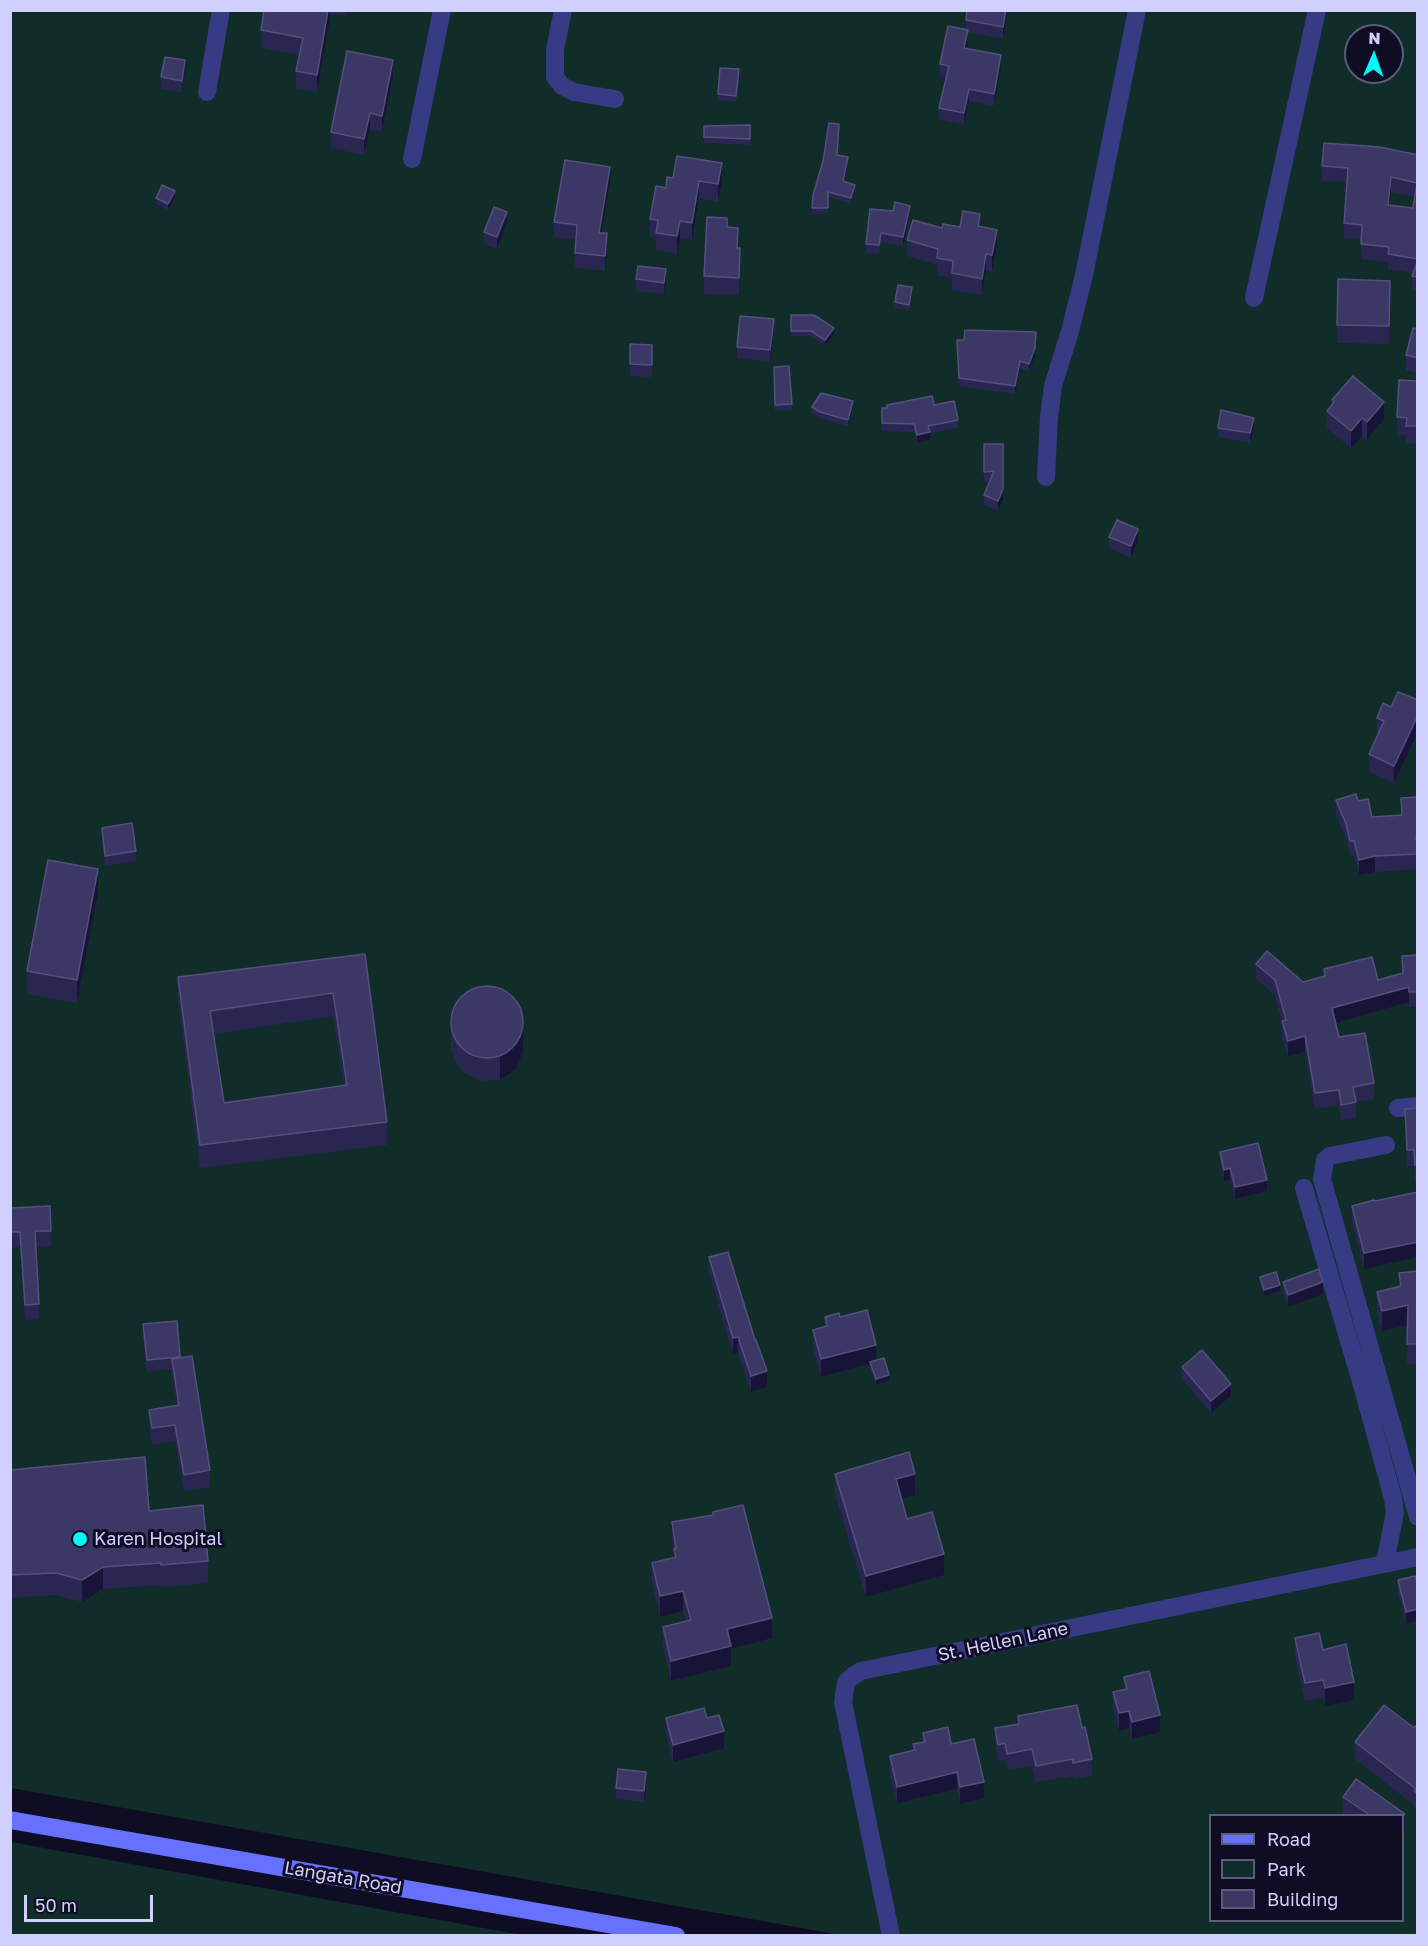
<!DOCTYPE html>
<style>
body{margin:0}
#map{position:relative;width:1428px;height:1946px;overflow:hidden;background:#0f0d23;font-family:"Golos Text",sans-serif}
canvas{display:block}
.frame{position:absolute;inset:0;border:12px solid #d0d0ff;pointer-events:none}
.legend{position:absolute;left:1209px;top:1814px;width:195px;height:108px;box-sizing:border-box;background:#0f0d23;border:2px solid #5c5b7b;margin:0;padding:8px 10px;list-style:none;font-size:18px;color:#d0d0ff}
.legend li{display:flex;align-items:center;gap:12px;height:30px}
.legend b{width:30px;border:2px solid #5c5b7b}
.north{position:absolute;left:1344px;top:24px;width:60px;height:60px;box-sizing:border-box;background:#0f0d23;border:2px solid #5c5b7b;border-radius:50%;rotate:2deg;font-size:16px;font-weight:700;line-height:24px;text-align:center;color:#d0d0ff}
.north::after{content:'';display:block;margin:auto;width:21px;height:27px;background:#00f9fb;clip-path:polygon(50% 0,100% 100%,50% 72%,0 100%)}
.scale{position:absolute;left:24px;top:1895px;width:129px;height:27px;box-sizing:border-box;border:3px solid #d0d0ff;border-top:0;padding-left:8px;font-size:18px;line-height:21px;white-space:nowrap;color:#d0d0ff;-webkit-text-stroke:4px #0f0d23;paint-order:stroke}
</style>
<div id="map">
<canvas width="1428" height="1946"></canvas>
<div class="frame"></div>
<ul class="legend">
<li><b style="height:8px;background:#6771ff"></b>Road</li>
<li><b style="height:16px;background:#102d2a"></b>Park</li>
<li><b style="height:16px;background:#3c3865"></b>Building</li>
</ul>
<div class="north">N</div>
<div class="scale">50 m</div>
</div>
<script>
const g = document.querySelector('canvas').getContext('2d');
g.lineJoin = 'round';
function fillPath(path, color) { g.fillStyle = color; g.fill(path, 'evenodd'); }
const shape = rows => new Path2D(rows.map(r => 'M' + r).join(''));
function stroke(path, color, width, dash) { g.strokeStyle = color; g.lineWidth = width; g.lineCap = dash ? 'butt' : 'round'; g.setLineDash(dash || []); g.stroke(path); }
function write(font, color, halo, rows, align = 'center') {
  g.font = font + ' "Golos Text",sans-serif'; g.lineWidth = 6; g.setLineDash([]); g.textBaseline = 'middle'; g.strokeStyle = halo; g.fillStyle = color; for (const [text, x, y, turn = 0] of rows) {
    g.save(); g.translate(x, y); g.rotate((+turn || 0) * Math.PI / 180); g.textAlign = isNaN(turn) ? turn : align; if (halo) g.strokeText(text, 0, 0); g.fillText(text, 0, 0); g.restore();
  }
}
fillPath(shape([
 [10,11,1417,11,1417,1935,841,1935,11,1788],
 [1356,36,1392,36,1392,72,1356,72],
 [1210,1816,1402,1816,1402,1920,1210,1920],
 [11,1842,522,1935,11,1935]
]), '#102d2a');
stroke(shape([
 [563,10,555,50,555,77,562,86,574,92,615,99],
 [207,92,221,10],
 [412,159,442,10],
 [1254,298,1317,10],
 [1046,477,1049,417,1053,386,1070,331,1084,275,1137,10],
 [1398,1108,1418,1106],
 [1386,1145,1330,1156,1325,1160,1322,1179,1418,1517],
 [1304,1188,1364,1392,1393,1498,1395,1512,1385,1563],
 [891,1936,843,1702,846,1682,853,1676,861,1671,1418,1557]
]), '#373b83', 18);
stroke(shape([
 [10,1820,676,1936]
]), '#6771ff', 18);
fillPath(shape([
 [330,10,346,10,345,16,330,14],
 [330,10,330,19,317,92,296,89,296,71,300,55,261,48,261,30],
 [967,10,1008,10,1003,39,968,32,968,42,966,48,1001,67,994,106,969,101,964,125,939,119,939,108,947,77,940,76,940,64,966,30,966,20],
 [185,72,182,92,161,89,161,77],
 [739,75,736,102,718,100,718,94],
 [393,76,382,132,370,129,364,155,331,148,331,132],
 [750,125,750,145,704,143,704,126],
 [837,155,848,163,844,182,855,191,851,204,828,197,828,214,812,214,813,195],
 [1418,155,1418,292,1412,290,1412,276,1413,273,1388,269,1388,262,1361,259,1361,239,1344,238,1344,223,1347,182,1322,181,1322,166],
 [1391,192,1415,197,1413,208,1389,205],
 [673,178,722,181,718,202,699,198,692,240,680,238,677,254,656,250,656,237,650,236,650,219,666,188],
 [610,182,601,233,607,248,605,271,575,268,576,240,554,237,554,222],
 [175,197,168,210,156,204,156,198],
 [893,211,910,215,903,246,881,242,879,254,866,253,866,244],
 [507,223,497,249,484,244,484,232],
 [980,226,997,246,992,271,986,271,982,295,952,290,952,278,937,275,937,265,907,256,907,240,942,228],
 [727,227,738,248,740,266,739,295,704,294,704,276],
 [636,279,666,281,664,294,636,291],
 [1338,279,1390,281,1389,344,1337,343],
 [912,293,909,311,895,308,895,302],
 [791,315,834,334,825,346,811,336,791,336],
 [1418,329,1418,373,1406,370,1406,355],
 [774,331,770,362,737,358,737,347],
 [1036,339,1035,356,1029,371,1020,369,1015,394,959,386,957,340],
 [630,344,652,345,652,377,630,376],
 [774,367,792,404,792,410,775,411],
 [1418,381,1418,444,1406,443,1406,435,1397,435,1397,417],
 [1332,400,1384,419,1367,440,1362,436,1351,448,1327,428,1327,411,1332,405],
 [934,405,958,420,958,428,930,433,930,440,917,443,914,432,882,431,882,408],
 [812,407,853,407,848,426,820,418,812,413],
 [1218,428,1254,428,1250,443,1218,437],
 [984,444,1003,444,1003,499,998,511,984,505,984,495,990,482,984,482],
 [1109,537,1138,541,1131,558,1109,548],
 [1418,700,1418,732,1394,783,1369,772,1369,754,1378,736,1377,735,1377,718,1391,707],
 [1418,797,1418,869,1375,872,1359,875,1354,856,1350,856,1346,839,1336,815,1336,800,1358,801,1372,817,1401,815,1401,798],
 [102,828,136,851,136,861,105,866,102,838],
 [98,892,77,1003,27,994,27,971],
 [365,954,387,1122,387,1145,200,1168,178,1000,178,977],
 [333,1016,344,1085,224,1103,214,1034],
 [1418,955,1418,1007,1409,1007,1409,1002,1335,1023,1339,1037,1374,1083,1374,1099,1356,1102,1356,1118,1341,1120,1339,1105,1315,1109,1305,1051,1288,1057,1282,1037,1282,1022,1275,995,1256,979,1256,964,1303,982,1324,976,1324,969,1378,980,1402,973,1402,956],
 [451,1016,523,1052,516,1069,508,1075,500,1080,481,1081,464,1073,458,1066,451,1049],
 [1418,1108,1418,1181,1415,1181,1414,1166,1407,1166,1405,1109],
 [1220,1152,1267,1191,1235,1199,1230,1180,1224,1181,1220,1164],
 [1375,1201,1364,1269,1352,1221,1352,1206],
 [10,1208,51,1231,51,1246,36,1247,39,1319,25,1320,20,1247,10,1248],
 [709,1257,767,1387,751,1392,738,1353,733,1354,709,1273],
 [1418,1271,1418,1364,1407,1364,1408,1325,1382,1331,1377,1313,1377,1292,1399,1287,1399,1273],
 [1260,1277,1280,1291,1264,1296,1260,1283],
 [1283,1282,1323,1294,1288,1307,1283,1293],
 [825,1317,840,1317,876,1360,889,1380,876,1385,870,1368,870,1364,821,1377,813,1348,813,1330,825,1327],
 [177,1321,180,1358,210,1470,210,1487,184,1491,175,1441,152,1445,149,1426,149,1410,177,1405,172,1375,172,1369,147,1372,143,1336,143,1324],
 [1182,1367,1231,1396,1211,1413,1182,1379],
 [10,1470,149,1511,208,1561,208,1583,161,1587,161,1585,103,1589,82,1602,56,1595,10,1598],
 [835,1474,915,1495,902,1499,907,1519,944,1575,866,1597,835,1495],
 [713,1512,772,1638,731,1649,731,1666,671,1681,663,1647,663,1627,686,1622,683,1611,660,1617,652,1583,652,1563,674,1558,672,1542,672,1522,713,1515],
 [1398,1580,1418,1585,1418,1621,1406,1624,1398,1592],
 [1295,1638,1323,1650,1354,1700,1325,1706,1323,1697,1305,1701,1295,1656],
 [1124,1677,1160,1732,1132,1739,1129,1728,1119,1731,1113,1710,1113,1692,1124,1690],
 [1018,1716,1082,1728,1092,1759,1092,1776,1073,1779,1073,1776,1036,1782,1032,1766,1007,1770,1005,1760,998,1761,995,1744,995,1728,1018,1724],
 [666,1718,707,1718,724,1748,673,1762,666,1735],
 [1414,1728,1418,1728,1418,1811,1414,1808,1414,1805,1355,1759,1355,1742],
 [923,1733,951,1744,984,1798,960,1804,957,1789,897,1803,890,1773,890,1756,913,1750,913,1744,923,1742],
 [1356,1779,1405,1814,1405,1831,1402,1835,1402,1815,1345,1815,1343,1814,1343,1797],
 [646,1784,644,1802,616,1799,616,1788]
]), '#2a2652');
fillPath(shape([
 [328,10,330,10,330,19,317,92,317,75],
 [1006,10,1008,10,1003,39,1003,27],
 [968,30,968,42,964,59,964,48],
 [1001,55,1001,67,994,106,994,94],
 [185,60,185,72,182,92,182,81],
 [393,60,393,76,382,132,382,116],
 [969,89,969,101,964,125,964,113],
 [370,113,370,129,364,155,364,139],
 [848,157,848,163,843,187,843,181],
 [722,163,722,181,718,202,718,184],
 [610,167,610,182,599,248,599,233],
 [1391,177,1391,192,1388,220,1388,205],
 [699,181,699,198,692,240,692,223],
 [855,185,855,191,851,204,851,198],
 [175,191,175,197,168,210,168,204],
 [910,206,910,215,903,246,903,237],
 [507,212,507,223,497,249,497,237],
 [680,221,680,238,677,254,677,236],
 [997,230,997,246,992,271,992,255],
 [607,233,607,248,605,271,605,256],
 [740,248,740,266,739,295,739,278],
 [986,254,986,271,982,295,982,279],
 [666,269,666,281,664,294,664,283],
 [774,319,774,331,770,362,770,350],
 [834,328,834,334,825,346,825,340],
 [1036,332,1035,356,1029,371,1029,364],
 [1020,361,1020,369,1015,394,1015,386],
 [853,401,853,407,848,426,848,420],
 [1384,402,1384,419,1367,440,1367,422],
 [1254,418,1254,428,1250,443,1250,433],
 [1362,418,1362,436,1351,448,1351,431],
 [930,432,930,440,917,443,917,435],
 [1003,489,1003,499,998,511,998,501],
 [1138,529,1138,541,1131,558,1131,546],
 [1418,715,1418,732,1394,783,1394,766],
 [1375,856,1375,872,1359,875,1359,860],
 [98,869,98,892,77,1003,77,980],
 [1409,987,1409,1002,1332,1024,1332,1008],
 [523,1029,523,1052,516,1069,508,1075,500,1080,500,1057],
 [1305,1036,1305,1051,1288,1057,1288,1041],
 [1230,1168,1230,1180,1224,1181,1224,1170],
 [1267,1180,1267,1191,1235,1199,1235,1187],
 [1418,1242,1418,1257,1364,1269,1364,1253],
 [1323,1282,1323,1294,1288,1307,1288,1295],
 [1280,1285,1280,1291,1264,1296,1264,1290],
 [1408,1305,1408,1325,1382,1331,1382,1311],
 [738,1337,738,1353,733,1354,733,1338],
 [876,1345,876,1362,821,1377,821,1359],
 [767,1371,767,1387,751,1392,751,1376],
 [889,1375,889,1380,876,1385,876,1379],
 [1231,1384,1231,1396,1211,1413,1211,1401],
 [915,1474,915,1495,896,1501,896,1479],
 [944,1554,944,1575,866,1597,866,1576],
 [103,1567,103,1589,82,1602,82,1580],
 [683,1591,683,1611,660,1617,660,1596],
 [1418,1609,1418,1621,1406,1624,1406,1612],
 [772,1618,772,1638,731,1649,731,1666,671,1681,671,1661,727,1629],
 [1354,1682,1354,1700,1325,1706,1325,1688],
 [1129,1711,1129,1728,1119,1731,1119,1713],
 [1160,1715,1160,1732,1132,1739,1132,1722],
 [724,1731,724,1748,673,1762,673,1745],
 [646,1772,646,1784,644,1802,644,1791],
 [957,1772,957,1789,897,1803,897,1787],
 [984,1782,984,1798,960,1804,960,1787],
 [1405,1814,1405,1831,1402,1835,1402,1817]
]), '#181437');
const building = shape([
 [264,10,328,10,317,75,296,71,303,38,261,30,264,10],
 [967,10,1006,10,1003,27,966,20,967,10],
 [948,26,968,30,964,48,1001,55,994,94,969,89,964,113,939,108,949,66,940,64,948,26],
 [347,51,393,60,382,116,370,113,364,139,331,132,347,51],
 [165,57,185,60,182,81,161,77,165,57],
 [720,68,739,69,736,96,718,94,720,68],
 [829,123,839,124,837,155,848,157,843,181,855,185,851,198,828,192,828,208,812,208,813,195,823,161,829,123],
 [750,125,750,139,704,137,704,126,750,125],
 [1324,143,1380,147,1418,155,1418,259,1388,254,1389,247,1361,244,1362,225,1344,223,1348,168,1322,166,1324,143],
 [1391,177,1417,183,1413,208,1388,205,1391,177],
 [677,156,722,163,718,184,699,181,692,223,680,221,677,236,656,233,658,220,650,219,656,186,666,188,667,177,673,178,677,156],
 [565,160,610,167,599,233,607,233,605,256,575,253,577,225,554,222,565,160],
 [162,185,175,191,168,204,156,198,162,185],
 [895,202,910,206,903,237,881,233,879,245,866,244,870,209,893,211,895,202],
 [494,207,507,212,497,237,484,232,494,207],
 [963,211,980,214,978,226,997,230,992,255,986,254,982,279,952,273,953,261,937,258,938,249,907,240,913,220,942,228,943,224,960,227,963,211],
 [707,217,727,218,727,227,738,228,737,248,740,248,739,278,704,276,707,217],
 [1418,260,1418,277,1412,276,1418,260],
 [638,266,666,269,664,283,636,279,638,266],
 [1338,279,1390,281,1389,326,1337,325,1338,279],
 [898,285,912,287,909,305,895,302,898,285],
 [791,315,814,315,834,328,825,340,811,331,791,331,791,315],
 [740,316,774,319,770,350,737,347,740,316],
 [1413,328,1418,329,1418,358,1406,355,1413,328],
 [965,330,1036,332,1035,348,1029,364,1020,361,1015,386,959,378,957,340,964,340,965,330],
 [630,344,652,345,652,365,630,364,630,344],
 [789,366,792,404,775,405,774,367,789,366],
 [1353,376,1384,402,1367,422,1362,418,1351,431,1327,411,1334,402,1332,400,1353,376],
 [1399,380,1418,381,1418,426,1406,426,1407,418,1397,417,1399,380],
 [821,393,853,401,848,420,820,412,812,407,821,393],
 [932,396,934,405,954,401,958,420,928,426,930,432,917,435,914,424,882,423,882,408,887,408,887,405,932,396],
 [1221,410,1254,418,1250,433,1218,428,1221,410],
 [984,444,1003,444,1003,489,998,501,984,495,994,471,984,472,984,444],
 [1117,520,1138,529,1131,546,1109,537,1117,520],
 [1398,692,1418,700,1418,715,1394,766,1369,754,1384,721,1377,718,1383,703,1391,707,1398,692],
 [1356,794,1358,801,1368,799,1372,817,1402,815,1401,798,1418,797,1418,836,1416,836,1418,854,1375,856,1359,860,1354,841,1350,841,1346,824,1336,800,1356,794],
 [132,823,136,851,105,856,102,828,132,823],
 [48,860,98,869,77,980,27,971,48,860],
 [1267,951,1303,982,1325,976,1324,969,1372,957,1378,980,1403,973,1402,956,1418,955,1418,992,1409,992,1409,987,1332,1008,1339,1037,1365,1033,1374,1083,1353,1087,1356,1102,1341,1105,1339,1090,1315,1093,1305,1036,1288,1041,1282,1021,1286,1020,1275,980,1256,964,1267,951],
 [365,954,387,1122,200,1145,178,977,365,954],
 [333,993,347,1085,224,1103,210,1011,333,993],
 '451 1022a36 36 0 1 1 72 0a36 36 0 1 1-72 0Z',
 [1418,1108,1418,1165,1415,1165,1414,1150,1407,1150,1405,1109,1418,1108],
 [1258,1143,1267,1180,1235,1187,1230,1168,1224,1170,1220,1152,1258,1143],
 [1418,1192,1418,1242,1364,1253,1352,1206,1374,1200,1375,1201,1418,1192],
 [50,1206,51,1231,35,1231,39,1304,25,1305,20,1232,10,1232,10,1208,50,1206],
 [728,1252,755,1340,756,1340,767,1371,751,1376,738,1337,733,1338,709,1257,728,1252],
 [1319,1269,1323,1282,1288,1295,1283,1282,1319,1269],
 [1418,1271,1418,1344,1407,1344,1408,1305,1382,1311,1377,1292,1401,1286,1399,1273,1418,1271],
 [1276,1272,1280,1285,1264,1290,1260,1277,1276,1272],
 [867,1310,876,1345,821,1359,813,1330,827,1326,825,1317,839,1313,840,1317,867,1310],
 [177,1321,180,1357,147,1360,143,1324,177,1321],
 [1202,1350,1231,1384,1211,1401,1182,1367,1202,1350],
 [192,1356,210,1470,184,1475,175,1425,152,1428,149,1410,179,1405,172,1359,192,1356],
 [884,1358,889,1375,876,1379,870,1362,884,1358],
 [909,1452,915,1474,896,1479,907,1519,932,1512,944,1554,866,1576,835,1474,909,1452],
 [145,1457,149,1511,203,1505,208,1561,161,1565,161,1563,103,1567,82,1580,56,1573,10,1575,10,1470,145,1457],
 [743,1505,772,1618,727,1629,731,1646,671,1661,663,1627,691,1620,683,1591,660,1596,652,1563,676,1557,674,1549,676,1548,672,1522,713,1515,713,1512,743,1505],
 [1415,1576,1418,1585,1418,1609,1406,1612,1398,1580,1415,1576],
 [1319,1633,1323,1650,1346,1644,1354,1682,1325,1688,1323,1680,1305,1683,1295,1638,1319,1633],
 [1149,1671,1160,1715,1132,1722,1129,1711,1119,1713,1113,1692,1127,1689,1124,1677,1149,1671],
 [1077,1705,1082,1728,1085,1727,1092,1759,1073,1763,1073,1759,1036,1766,1032,1749,1007,1754,1005,1743,998,1745,995,1728,1019,1724,1018,1716,1077,1705],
 [1384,1705,1414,1728,1415,1726,1418,1728,1418,1794,1414,1791,1416,1789,1355,1742,1384,1705],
 [704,1708,707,1718,719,1715,724,1731,673,1745,666,1718,704,1708],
 [948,1727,951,1744,974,1739,984,1782,960,1787,957,1772,897,1787,890,1756,915,1750,913,1744,925,1742,923,1733,948,1727],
 [618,1769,646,1772,644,1791,616,1788,618,1769],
 [1356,1779,1405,1814,1402,1817,1402,1815,1370,1815,1343,1797,1356,1779]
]);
fillPath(building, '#3c3865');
stroke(building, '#53507d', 1.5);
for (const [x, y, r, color] of [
 [80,1539,8,"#00f9fb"]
]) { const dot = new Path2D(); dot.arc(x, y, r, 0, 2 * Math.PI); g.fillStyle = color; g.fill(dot); stroke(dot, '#0f0d23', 2); }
write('18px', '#d0d0ff', '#0f0d23', [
 ["Karen Hospital",94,1539]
], 'left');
write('18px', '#d0d0ff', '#0f0d23', [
 ["St. Hellen Lane",1003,1642,-12],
 ["Langata Road",343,1878,10]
]);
</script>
